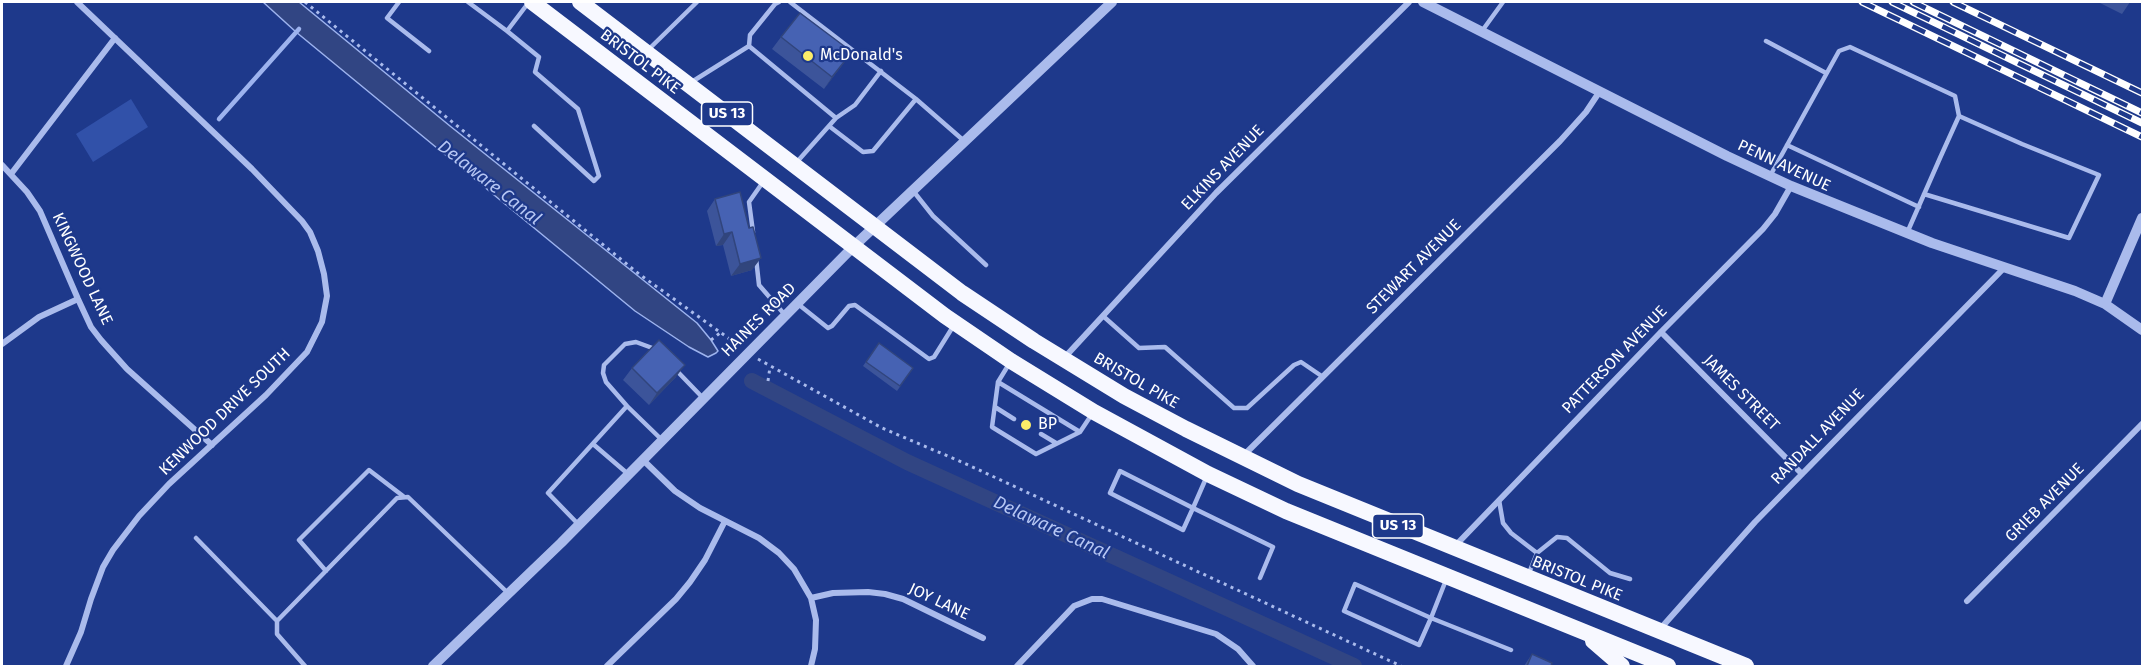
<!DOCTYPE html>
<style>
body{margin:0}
#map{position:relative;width:2144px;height:668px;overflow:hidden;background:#1e398b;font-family:"Fira Sans",sans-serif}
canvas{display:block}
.frame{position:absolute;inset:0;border:3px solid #fff;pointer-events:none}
</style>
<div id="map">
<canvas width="2144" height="668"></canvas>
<div class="frame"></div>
</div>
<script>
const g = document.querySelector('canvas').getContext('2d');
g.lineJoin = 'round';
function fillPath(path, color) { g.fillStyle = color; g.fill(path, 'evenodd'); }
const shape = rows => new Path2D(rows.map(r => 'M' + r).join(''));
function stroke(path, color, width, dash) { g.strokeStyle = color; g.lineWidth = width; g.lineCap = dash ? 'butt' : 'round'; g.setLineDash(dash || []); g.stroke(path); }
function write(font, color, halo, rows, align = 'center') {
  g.font = font + ' "Fira Sans",sans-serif'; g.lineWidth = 4.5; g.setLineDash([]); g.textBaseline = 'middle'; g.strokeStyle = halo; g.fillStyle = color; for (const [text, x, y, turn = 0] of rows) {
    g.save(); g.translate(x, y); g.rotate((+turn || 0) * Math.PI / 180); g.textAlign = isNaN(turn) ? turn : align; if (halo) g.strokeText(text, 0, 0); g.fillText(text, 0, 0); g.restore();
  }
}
fillPath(shape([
 [131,99,148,127,93,162,76,134]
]), '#3151a9');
const water = shape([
 [263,2,299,2,450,126,697,323,711,340,718,351,716,353,708,357,689,347,635,311,296,32,263,2]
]);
fillPath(water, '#314583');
stroke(water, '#9db3ee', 1.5);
stroke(shape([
 [219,119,299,29]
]), '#9db3ee', 4.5);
stroke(shape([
 [752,381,907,462,1354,666]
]), '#314583', 16);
stroke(shape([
 [305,2,639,274,738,345],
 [711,340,720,333],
 [758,359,882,428,964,463,1401,666],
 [768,381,770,367]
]), '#aabbec', 3, [3, 4.5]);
stroke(shape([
 [399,2,387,18,429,51],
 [468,2,507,31,529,2],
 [790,2,916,99,873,151,863,152,829,126],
 [507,31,539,57,535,72,578,109,599,176,594,181,534,126],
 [1482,31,1503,2],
 [1766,41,1826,73],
 [749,46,836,118],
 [749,46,750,35,775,4,779,2],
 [648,50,697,2],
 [690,83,749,46],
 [916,99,963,140],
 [1787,145,1919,207],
 [796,163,836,118,855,105,881,71],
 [1770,176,1839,51,1850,47,1955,96,1959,116],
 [914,192,933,216,986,265],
 [753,232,749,202,763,182],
 [1907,233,1940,158,1959,116,2022,144,2099,175,2069,238,1924,194],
 [756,258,759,285,785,315],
 [798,304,828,328,832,326,849,306,855,305,929,359,934,357,954,325],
 [1103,316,1139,348,1165,347,1234,408,1247,408,1294,365,1301,362,1323,377],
 [1009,364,998,382,1080,432,1092,414],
 [676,370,703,398],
 [998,382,992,427,1036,454,1080,432],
 [627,406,606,382,603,373,604,365,625,344,636,342,655,349],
 [995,407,1014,419],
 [1041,434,1056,443],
 [593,444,628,474],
 [1207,476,1193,508,1183,530,1110,493,1120,471,1193,508,1273,547,1260,578],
 [1499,500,1503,523,1511,533,1537,553],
 [579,525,548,493,627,406,662,440],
 [196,538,277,621],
 [326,571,299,540,369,470,403,496],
 [1529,573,1537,553,1557,537,1567,538,1610,573,1630,579],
 [1446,580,1431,618,1419,645,1344,611,1355,584,1431,618,1511,650],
 [305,666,277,634,277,621,397,498,408,497,509,594]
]), '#aabbec', 4.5);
stroke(shape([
 [2,165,27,192,40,211,78,299,91,327,101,340,127,369,212,445],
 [11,174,115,38],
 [1661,332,1802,474],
 [2,344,39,317,78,299],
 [1065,357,1216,193,1409,2],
 [1244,455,1560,141,1586,112,1600,91],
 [643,460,675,491,700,508,759,538,779,553,794,569,811,598,816,620,815,649,811,666],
 [1456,545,1661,332,1763,229,1775,214,1791,186],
 [811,598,833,593,868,592,885,594,903,599,983,638],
 [1967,601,2142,424],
 [1661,628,1755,522,2004,268],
 [66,666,81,632,91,599,103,567,113,550,139,516,169,484,266,395,307,352,322,322,327,296,324,274,318,251,310,232,302,221,252,169,77,2],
 [607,666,676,599,690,582,705,560,725,521],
 [1017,666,1074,606,1092,599,1102,599,1216,634,1238,649,1253,666]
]), '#aabbec', 6);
stroke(shape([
 [1423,2,1727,156,1791,186,1932,243,2075,291,2105,304,2142,330],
 [2105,304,2142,218],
 [433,666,561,543,853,247,1112,2]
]), '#aabbec', 10);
stroke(shape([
 [532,2,945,316,1011,361,1094,412,1208,474,1286,511,1668,666],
 [580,2,962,293,1034,341,1124,396,1186,429,1298,484,1746,666],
 [1593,641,1622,666]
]), '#f7f8ff', 16);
const rail = shape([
 [1862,2,2142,137],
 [1892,2,2142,123],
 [1913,2,2142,113],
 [1953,2,2142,93]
]);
stroke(rail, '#fff', 7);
stroke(rail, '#1e398b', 4.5, [14]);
fillPath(shape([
 [2098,2,2130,2,2122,14],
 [781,37,843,64,824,89,772,49],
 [715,199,752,270,731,276,723,245,716,246,707,211],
 [879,343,913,368,897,391,863,366],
 [632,368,676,377,649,405,623,380],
 [1532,654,1551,666,1524,666]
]), '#3c549a');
fillPath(shape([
 [852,52,843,64,824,89,832,77],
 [732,232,723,245,716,246,724,234],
 [761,258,752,270,731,276,740,264],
 [685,365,676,377,649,405,657,393]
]), '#31457d');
const building = shape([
 [800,13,852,52,832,77,781,37,800,13],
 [740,192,749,228,753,227,761,258,740,264,732,232,724,234,715,199,740,192],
 [659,340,685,365,657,393,632,368,659,340],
 [879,343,913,368,900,386,866,362,879,343],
 [1532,654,1552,663,1551,666,1527,666,1532,654]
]);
fillPath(building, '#4662b3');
stroke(building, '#31457d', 1.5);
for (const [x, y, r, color] of [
 [808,56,6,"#fbec69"],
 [1026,425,6,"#fbec69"]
]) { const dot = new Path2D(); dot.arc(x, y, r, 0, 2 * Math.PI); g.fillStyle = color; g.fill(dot); stroke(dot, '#1e398b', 2); }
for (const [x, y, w] of [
 [727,114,51],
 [1398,526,51]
]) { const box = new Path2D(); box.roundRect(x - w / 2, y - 12, w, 24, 4.5); g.fillStyle = '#1e398b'; g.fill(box); stroke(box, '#fff', 1.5); }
write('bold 15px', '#fff', null, [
 ["US 13",727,114],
 ["US 13",1398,526]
]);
write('16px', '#fff', '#1e398b', [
 ["McDonald's",820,56],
 ["BP",1038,425]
], 'left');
write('16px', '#fff', '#1e398b', [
 ["BRISTOL PIKE",640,62,37],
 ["PENN AVENUE",1784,166,25],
 ["ELKINS AVENUE",1223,168,-46],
 ["STEWART AVENUE",1414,267,-45],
 ["KINGWOOD LANE",82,269,65],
 ["HAINES ROAD",759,320,-45],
 ["PATTERSON AVENUE",1615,360,-46],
 ["BRISTOL PIKE",1136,381,30],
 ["JAMES STREET",1741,393,45],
 ["KENWOOD DRIVE SOUTH",225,412,-44],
 ["RANDALL AVENUE",1818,437,-46],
 ["GRIEB AVENUE",2045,503,-45],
 ["BRISTOL PIKE",1577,579,22],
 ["JOY LANE",939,602,25]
]);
write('italic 18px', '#b6c6f3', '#1e398b', [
 ["Delaware Canal",489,183,38],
 ["Delaware Canal",1051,528,25]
]);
</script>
